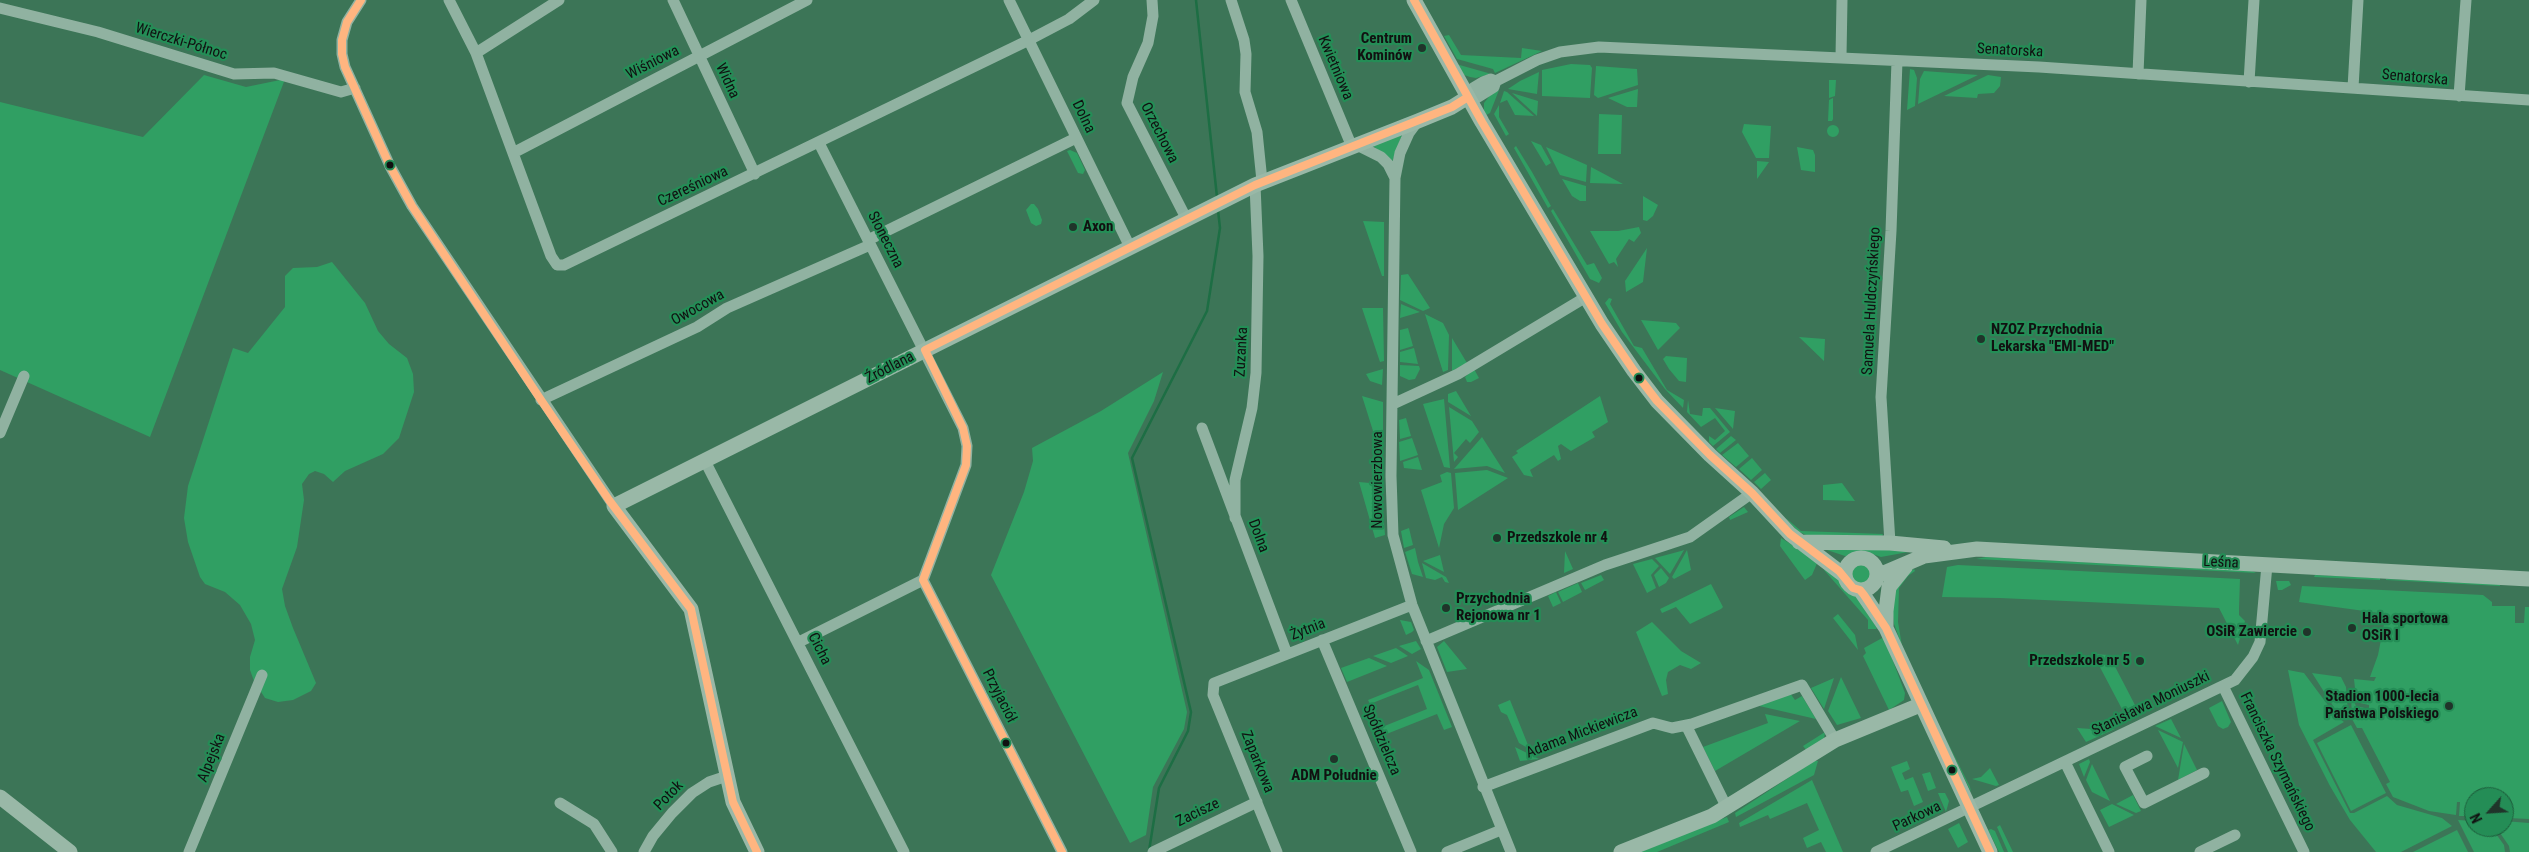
<!DOCTYPE html>
<meta charset="utf-8">
<style>
body{margin:0}
#map{position:relative;width:2529px;height:852px;overflow:hidden;background:#3c7557;font-family:"Roboto Condensed",sans-serif}
canvas{display:block}
.north{position:absolute;left:2464px;top:787px;width:50px;height:50px;box-sizing:border-box;background:#248d56;border:1px solid #1c5b3a;border-radius:50%;rotate:244deg;font-size:14px;font-weight:700;line-height:20px;text-align:center;color:#111}
.north::after{content:'';display:block;margin:auto;width:18px;height:22px;background:#20342a;clip-path:polygon(50% 0,100% 100%,50% 72%,0 100%)}
</style>
<div id="map">
<canvas width="2529" height="852"></canvas>
<div class="north">N</div>
</div>
<script>
const g = document.querySelector('canvas').getContext('2d');
g.lineJoin = 'round';
function fillPath(path, color) { g.fillStyle = color; g.fill(path, 'evenodd'); }
const shape = rows => new Path2D(rows.map(r => 'M' + r).join(''));
function stroke(path, color, width, dash) { g.strokeStyle = color; g.lineWidth = width; g.lineCap = dash ? 'butt' : 'round'; g.setLineDash(dash || []); g.stroke(path); }
function write(font, color, halo, rows, align = 'center') {
  g.font = font + ' "Roboto Condensed",sans-serif'; g.lineWidth = 4.5; g.setLineDash([]); g.textBaseline = 'middle'; g.strokeStyle = halo; g.fillStyle = color; for (const [text, x, y, turn = 0] of rows) {
    g.save(); g.translate(x, y); g.rotate((+turn || 0) * Math.PI / 180); g.textAlign = isNaN(turn) ? turn : align; if (halo) g.strokeText(text, 0, 0); g.fillText(text, 0, 0); g.restore();
  }
}
fillPath(shape([
 [1449,35,1461,55,1521,58,1522,48,1542,51,1495,73,1493,69,1457,59,1444,36],
 [1456,64,1488,73,1490,74,1476,78,1470,77,1464,75],
 [1571,64,1590,65,1592,68,1590,98,1542,96,1542,70],
 [1596,66,1637,69,1638,85,1598,98,1594,95],
 [1910,69,1914,70,1917,78,1915,106,1907,110],
 [1924,71,1978,75,1918,104,1920,79],
 [1539,72,1537,94,1508,89,1520,81],
 [204,75,246,87,285,79,150,437,0,370,0,102,143,137],
 [1988,75,2001,77,2000,86,1994,93,1978,94,1977,98,1944,96],
 [1829,80,1836,80,1835,96,1829,98],
 [1638,89,1637,107,1627,107,1608,98],
 [1499,90,1490,113,1484,116,1484,103,1491,94],
 [1504,91,1507,92,1534,116,1515,115,1507,100,1500,103],
 [1512,93,1538,101,1537,116],
 [1833,98,1833,119,1832,121,1828,121,1829,100],
 [1499,105,1499,117,1509,134,1506,136,1494,114],
 [1599,114,1622,115,1621,154,1598,154],
 [1744,124,1771,126,1769,158,1756,158,1742,132],
 '1827 131a6 6 0 1 1 12 0a6 6 0 1 1-12 0Z',
 [1403,132,1392,162,1372,145],
 [1531,141,1541,145,1551,163,1546,166],
 [1516,146,1532,172,1551,206,1548,208,1514,148],
 [1546,147,1587,165,1586,182,1560,175],
 [1797,147,1813,150,1815,155,1815,172,1801,170],
 [1070,150,1077,153,1085,170,1083,174,1078,173,1067,151],
 [1757,161,1769,162,1757,179],
 [1591,167,1623,184,1590,183],
 [1562,179,1586,186,1586,201,1580,201,1572,196],
 [1643,196,1658,205,1653,216,1647,221,1643,220],
 [1031,204,1034,204,1038,209,1042,220,1041,224,1036,226,1031,223,1026,210],
 [1553,209,1587,265,1594,263,1602,278,1599,283,1590,279,1551,211],
 [1363,221,1384,222,1384,276,1382,276],
 [1639,227,1641,233,1634,242,1629,239,1616,259,1618,267,1614,262,1609,264,1590,231,1618,231],
 [1647,248,1643,282,1626,292,1625,281],
 [332,262,365,303,378,331,389,344,407,358,413,374,414,392,399,438,383,454,345,471,333,482,324,474,315,471,309,474,302,484,304,500,297,547,282,589,285,606,293,628,316,683,311,691,293,700,278,702,265,698,254,681,250,670,250,657,255,640,251,624,240,605,225,592,205,584,200,577,188,542,184,518,188,486,233,348,248,353,285,307,285,276,293,268,317,267],
 [1408,274,1430,308,1423,311,1400,300,1401,275],
 [1609,298,1612,299,1610,304,1634,346,1642,348,1667,390,1684,400,1683,408,1665,389,1622,332,1605,303],
 [1401,304,1420,312,1400,318],
 [1362,308,1383,308,1384,361,1380,362],
 [1425,314,1443,323,1449,335,1448,370,1443,372],
 [1641,320,1676,323,1680,328,1658,350],
 [1408,328,1413,346,1400,350,1400,330],
 [1799,337,1825,339,1824,361],
 [1452,338,1467,363,1452,371],
 [1414,348,1418,364,1400,362,1400,352],
 [1666,356,1687,358,1686,382,1679,381,1669,369,1663,359],
 [1400,365,1419,366,1420,369,1415,379,1409,380,1400,376],
 [1383,369,1382,385,1370,381,1366,374],
 [1474,369,1479,378,1471,382,1467,382,1465,377],
 [1163,372,1154,401,1128,453,1187,712,1184,729,1153,787,1146,835,1130,843,991,575,1024,492,1033,461,1032,448,1101,411],
 [1456,391,1471,416,1448,402,1448,394],
 [1362,396,1383,402,1383,449,1379,450],
 [1600,396,1608,422,1592,432,1595,437,1571,451,1561,444,1558,446,1561,459,1558,461,1554,455,1530,470,1533,477,1524,475,1512,457,1518,453,1516,451],
 [1444,399,1450,468,1444,467,1423,404],
 [1688,400,1690,414,1702,416,1703,408,1710,408,1730,432,1713,446,1709,442,1709,436,1715,440,1725,431,1715,418,1701,427,1687,412],
 [1449,407,1472,421,1479,432,1470,443,1466,439,1454,453,1458,457,1454,462],
 [1715,408,1735,411,1733,429],
 [1406,418,1411,436,1400,439,1399,420],
 [1731,436,1736,440,1720,453,1716,449],
 [1482,437,1505,473,1487,466,1454,469],
 [1412,438,1418,455,1400,461,1399,442],
 [1738,443,1749,456,1736,467,1722,455],
 [1418,457,1422,470,1404,468,1403,462],
 [1752,458,1762,470,1751,480,1739,469],
 [1487,470,1508,478,1458,510,1455,473],
 [1447,472,1451,473,1454,508,1444,524,1439,548,1421,490,1442,482,1440,475],
 [1765,473,1771,480,1761,489,1754,482],
 [1359,482,1381,484,1385,535,1375,538],
 [1842,483,1855,501,1823,500,1823,485],
 [1744,507,1748,512,1730,520,1729,517],
 [1786,518,1801,531,1883,534,1882,536,1806,535,1797,531],
 [1409,528,1413,545,1404,548,1401,531],
 [1781,538,1818,561,1812,575,1805,580,1780,546],
 [1818,547,1908,548,1908,552,1881,557,1864,551,1852,553,1848,557],
 [1415,548,1418,562,1423,577,1412,574,1405,552],
 [1684,550,1670,574,1655,558,1681,551],
 [1687,550,1691,570,1674,579,1672,577],
 [1565,551,1573,569,1564,573],
 [1440,555,1444,572,1423,561],
 [1986,557,2252,571,2256,573,1976,559],
 [1652,559,1659,566,1651,575,1656,588,1647,593,1633,564],
 [1422,563,1446,577,1449,583,1445,582,1442,577,1435,580,1426,578],
 '1851 574a10 10 0 1 1 20 0a10 10 0 1 1-20 0Z',
 [1958,565,2240,579,2239,609,2239,615,2245,621,2238,645,2219,608,2000,598,1942,597,1947,567],
 [1661,568,1669,578,1666,583,1659,587,1654,575],
 [1826,568,1854,593,1877,628,1876,629,1868,629,1868,620,1824,570],
 [1914,569,1915,571,1908,576,1899,588,1898,622,1902,646,1894,624,1891,599,1901,577],
 [1601,575,1604,580,1585,590,1581,583],
 [2315,575,2380,578,2380,580,2314,577],
 [2386,579,2500,584,2500,586,2386,580],
 [2276,581,2289,581,2291,585,2282,590,2278,590],
 [1578,583,1582,592,1563,602,1558,592],
 [1711,584,1723,607,1721,609,1690,624,1676,607,1662,613,1660,609],
 [2302,586,2483,595,2492,602,2492,606,2515,606,2515,623,2524,623,2525,607,2529,607,2529,819,2508,818,2509,805,2504,804,2504,797,2474,797,2474,816,2459,816,2460,802,2457,802,2456,815,2429,811,2393,797,2386,784,2390,782,2362,728,2357,728,2352,719,2351,695,2356,706,2369,709,2369,705,2360,703,2356,698,2354,679,2374,681,2376,677,2370,677,2378,655,2386,614,2299,602],
 [1556,592,1561,603,1553,607,1548,596],
 [1838,614,1855,635,1858,650,1833,618],
 [1400,620,1411,622,1414,630,1412,632,1406,635],
 [1652,622,1681,651,1701,663,1691,669,1680,665,1668,672,1666,680,1668,694,1662,696,1636,632],
 [1884,637,1905,693,1904,700,1889,710,1863,656,1866,653,1864,648],
 [1416,641,1421,649,1412,654,1399,646],
 [1444,641,1467,669,1447,672,1437,647],
 [1396,648,1408,656,1391,663,1373,656],
 [2093,654,2109,655,2135,705,2123,711],
 [1369,658,1387,666,1347,682,1341,668],
 [1416,661,1429,670,1452,727,1444,730,1437,714,1379,737,1377,729,1427,709,1418,685,1370,704,1368,700,1423,678],
 [2288,670,2304,673,2336,716,2344,722,2313,740,2350,813,2354,813,2387,796,2397,805,2442,818,2452,826,2401,852,2376,852,2350,820,2330,786,2299,725],
 [2312,673,2341,677,2346,687,2348,712,2342,712,2335,709],
 [1841,677,1861,718,1837,725,1828,711],
 [1834,678,1824,709,1811,688],
 [1790,693,1795,700,1802,696,1816,719,1755,705],
 [1510,700,1528,745,1536,748,1538,754,1519,743,1507,715,1501,712,1498,705],
 [2222,701,2231,722,2228,727,2223,729,2218,726,2209,708],
 [1765,714,1800,721,1715,771,1703,747,1768,723],
 [1936,719,1970,787,1971,792],
 [2171,719,2181,738,2155,726],
 [2351,725,2386,793,2351,811,2317,743],
 [2077,728,2106,730,2115,729,2086,742],
 [2158,730,2183,742,2178,768],
 [1825,732,1824,739,1807,751,1803,746],
 [2184,744,2197,770,2178,780],
 [1515,747,1539,759,1520,761],
 [2089,759,2090,762,2084,777,2079,764],
 [1814,761,1818,761,1814,775,1736,817,1735,813],
 [1907,761,1910,769,1902,773,1905,780,1913,777,1923,802,1914,806,1908,790,1901,792,1891,767],
 [2092,764,2110,801,2092,792,2086,780],
 [1990,768,1999,785,1996,786,1972,779,1981,777],
 [1930,772,1936,788,1928,791,1922,774],
 [1812,780,1843,852,1826,852,1821,842,1807,848,1803,838,1819,830,1807,803,1770,819,1768,815,1740,827,1739,823],
 [1938,793,1945,793,1949,801,1946,812],
 [2133,795,2141,811,2136,813,2116,804],
 [2112,804,2134,815,2109,827,2100,810],
 [1727,817,1729,822,1657,852,1640,852],
 [2458,820,2474,821,2474,827,2491,827,2504,845,2505,852,2474,852],
 [2504,821,2529,823,2529,852,2510,852,2509,846,2496,827,2504,827],
 [1959,823,1968,842,1958,848,1948,829],
 [2000,825,2013,852,2008,852,1997,827],
 [1991,829,1995,831,2004,852,1999,852,1988,830],
 [2457,830,2468,852,2413,852]
]), '#309f63');
stroke(shape([
 [1196,0,1217,197],
 [1149,851,1159,788,1188,731,1191,712,1132,458,1207,311,1220,228,1218,210]
]), '#1d6e44', 2.5);
stroke(shape([
 [361,0,347,22,342,40,342,54,345,67,390,166,412,206,614,506],
 [449,0,476,53,551,256,557,265,564,265,1029,40,1069,19,1094,0],
 [673,0,755,174],
 [1009,0,1130,247],
 [1152,0,1153,16,1148,43,1133,77,1127,103,1186,218],
 [1231,0,1244,40,1246,54,1245,92,1257,132,1262,181],
 [1291,0,1352,147],
 [0,8,98,32,234,74,274,73,341,92,355,88],
 [476,53,559,0],
 [1841,57,1842,0],
 [2138,74,2141,0],
 [2249,82,2254,0],
 [2353,88,2358,0],
 [2459,96,2466,0],
 [1468,97,1478,97,1494,87,1496,81,1537,60,1560,52,1599,47,2039,67,2529,100],
 [1468,97,1473,88,1483,82,1491,79,1496,81],
 [1418,121,1409,133,1400,153,1395,178,1391,476,1393,535,1412,605,1511,852],
 [819,143,963,428,967,446,966,465,923,580,1062,852],
 [1357,145,1381,157,1388,164,1395,178],
 [513,153,807,0],
 [868,240,1076,138],
 [541,400,697,327,727,308,870,245],
 [1393,404,1458,374,1586,297],
 [1202,428,1287,654],
 [0,433,24,376],
 [705,461,904,852],
 [1235,518,1235,480,1252,408,1256,373,1258,256,1255,185],
 [1890,543,1881,397,1891,231,1897,61],
 [1322,640,1411,852],
 [1426,641,1605,565,1690,537,1752,493],
 [799,642,923,580],
 [2223,686,2304,852],
 [1686,725,1727,808],
 [2147,756,2125,767,2144,803,2204,773],
 [2065,762,2109,852],
 [1483,787,1653,723,1672,728,1692,724,1802,685,1835,740],
 [560,803,594,824,612,852],
 [189,852,262,675],
 [644,852,653,836,672,813,692,793,709,782,727,776],
 [1153,852,1257,802],
 [1277,852,1213,695,1214,683,1412,605],
 [1447,852,1501,830],
 [1876,852,2235,680,2253,657,2260,642,2267,565],
 [2200,852,2235,835]
]), '#90b2a1', 11);
stroke(shape([
 [1414,0,1482,122,1602,324,1634,371,1657,401,1710,455,1752,493,1790,534,1845,576],
 [1799,542,1890,543,1944,548],
 '1845 574a16 16 0 1 1 32 0a16 16 0 1 1-32 0Z',
 [1877,576,1924,556,1977,549,2529,579],
 [1860,590,1886,628,1990,852],
 [1886,628,1886,611,1889,587,1906,566],
 [0,797,70,852],
 [757,852,733,802,691,609,614,506,1255,185,1418,121,1452,107,1468,97],
 [1621,852,1712,816,1835,740,1920,705]
]), '#99b8a7', 15);
stroke(shape([
 [361,0,347,22,342,40,342,54,345,67,390,166,412,206,541,400,609,500,691,609,733,802,757,852],
 [1414,0,1482,122,1602,324,1634,371,1657,401,1710,455,1752,493,1790,534,1839,571,1853,588,1860,590,1864,595,1886,628,1990,852],
 [1062,852,923,580,966,465,967,446,963,428,925,350,1255,185,1452,107,1468,97]
]), '#ffb580', 8);
for (const [x, y, r, color] of [
 [1422,48,5,"#20342a"],
 [390,165,4.5,"#111"],
 [1073,227,5,"#20342a"],
 [1981,339,5,"#20342a"],
 [1639,378,4.5,"#111"],
 [1497,538,5,"#20342a"],
 [1446,608,5,"#20342a"],
 [2352,628,5,"#20342a"],
 [2307,632,5,"#20342a"],
 [2140,661,5,"#20342a"],
 [2449,706,5,"#20342a"],
 [1006,743,4.5,"#111"],
 [1334,759,5,"#20342a"],
 [1952,770,4.5,"#111"]
]) { const dot = new Path2D(); dot.arc(x, y, r, 0, 2 * Math.PI); g.fillStyle = color; g.fill(dot); stroke(dot, '#248d56', 2); }
write('bold 15px', '#111', '#248d56', [
 ["Centrum",1412,39,"right"],
 ["Kominów",1412,56,"right"],
 ["Axon",1083,227],
 ["NZOZ Przychodnia",1991,330],
 ["Lekarska \"EMI-MED\"",1991,347],
 ["Przedszkole nr 4",1507,538],
 ["Przychodnia",1456,599],
 ["Rejonowa nr 1",1456,616],
 ["Hala sportowa",2362,619],
 ["OSiR I",2362,636],
 ["OSiR Zawiercie",2297,632,"right"],
 ["Przedszkole nr 5",2130,661,"right"],
 ["Stadion 1000-lecia",2439,697,"right"],
 ["Państwa Polskiego",2439,714,"right"],
 ["ADM Południe",1334,776,"center"]
], 'left');
write('15px', '#111', '#248d56', [
 ["Wierczki-Północ",181,42,17],
 ["Senatorska",2010,51,3],
 ["Wiśniowa",653,63,-27],
 ["Kwietniowa",1335,68,67],
 ["Senatorska",2415,78,5],
 ["Widna",727,81,65],
 ["Dolna",1083,117,64],
 ["Orzechowa",1159,133,63],
 ["Czereśniowa",693,187,-25],
 ["Słoneczna",885,240,63],
 ["Samuela Huldczyńskiego",1872,301,-87],
 ["Owocowa",698,308,-29],
 ["Zuzanka",1242,352,-87],
 ["Źródlana",890,368,-27],
 ["Nowowierzbowa",1378,480,-90],
 ["Dolna",1258,536,69],
 ["Leśna",2221,563,3],
 ["Żytnia",1308,630,-21],
 ["Cicha",819,649,63],
 ["Przyjaciół",999,696,63],
 ["Stanisława Moniuszki",2151,704,-26],
 ["Adama Mickiewicza",1582,733,-21],
 ["Spółdzielcza",1381,740,67],
 ["Alpejska",212,758,-68],
 ["Zaparkowa",1257,762,68],
 ["Franciszka Szymańskiego",2277,762,64],
 ["Potok",669,796,-46],
 ["Zacisze",1198,813,-26],
 ["Parkowa",1917,817,-25]
]);
</script>
